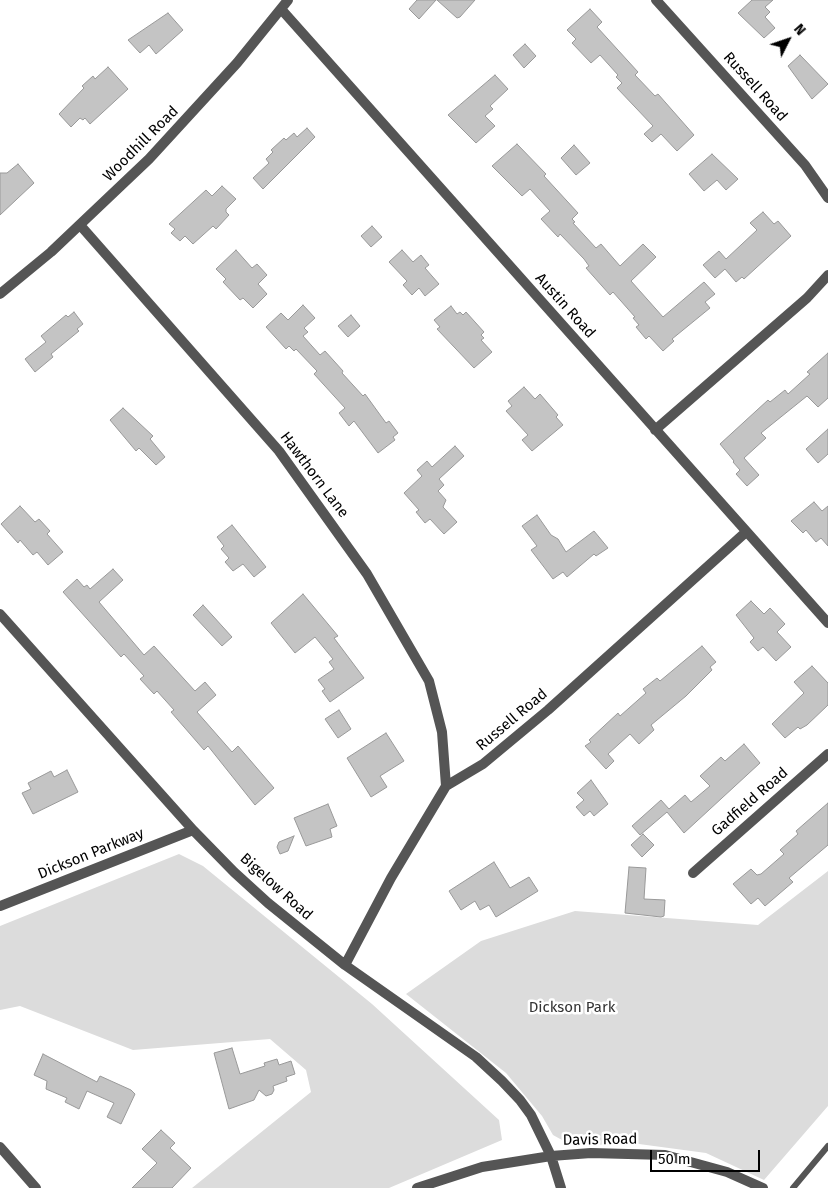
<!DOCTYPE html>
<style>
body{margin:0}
#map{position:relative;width:828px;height:1188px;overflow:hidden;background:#fff;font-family:"Fira Sans",sans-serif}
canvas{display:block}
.north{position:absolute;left:763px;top:15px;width:50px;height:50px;-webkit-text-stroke:4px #fff;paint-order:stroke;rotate:49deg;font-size:14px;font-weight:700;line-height:20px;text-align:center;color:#000}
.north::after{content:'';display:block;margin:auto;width:18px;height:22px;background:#000;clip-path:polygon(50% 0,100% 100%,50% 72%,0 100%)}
.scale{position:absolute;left:650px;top:1150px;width:110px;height:22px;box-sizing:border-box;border:2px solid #000;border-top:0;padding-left:6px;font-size:15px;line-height:18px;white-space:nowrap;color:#000;-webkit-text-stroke:4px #fff;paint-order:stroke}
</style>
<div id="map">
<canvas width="828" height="1188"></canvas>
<div class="north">N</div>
<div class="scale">50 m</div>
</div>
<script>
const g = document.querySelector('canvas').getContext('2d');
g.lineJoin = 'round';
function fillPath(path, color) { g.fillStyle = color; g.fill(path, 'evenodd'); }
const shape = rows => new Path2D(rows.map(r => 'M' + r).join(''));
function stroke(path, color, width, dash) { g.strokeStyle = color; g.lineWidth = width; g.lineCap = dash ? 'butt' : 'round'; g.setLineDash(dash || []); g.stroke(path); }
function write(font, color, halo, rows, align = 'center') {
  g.font = font + ' "Fira Sans",sans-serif'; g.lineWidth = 5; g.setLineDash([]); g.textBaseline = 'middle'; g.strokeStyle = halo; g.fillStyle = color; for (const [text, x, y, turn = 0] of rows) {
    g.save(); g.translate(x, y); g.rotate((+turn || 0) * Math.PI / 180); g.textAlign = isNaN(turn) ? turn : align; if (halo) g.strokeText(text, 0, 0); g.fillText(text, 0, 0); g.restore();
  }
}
fillPath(shape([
 [179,854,203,866,372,1004,499,1120,502,1140,389,1188,192,1188,311,1092,306,1070,270,1039,133,1050,20,1006,0,1010,0,926],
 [828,871,828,1106,764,1180,706,1153,639,1144,571,1145,553,1135,542,1116,506,1073,406,994,481,941,575,911,758,925]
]), '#dcdcdc');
const building = shape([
 [417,0,436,0,419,19,409,9,417,0],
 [437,0,475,0,460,17,457,18,437,0],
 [752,0,773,0,765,7,770,12,765,17,775,28,764,38,738,13,752,0],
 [590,9,602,22,597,27,638,72,635,75,655,96,658,94,694,135,677,151,661,134,652,142,644,134,653,126,617,88,622,83,616,77,618,75,600,55,591,63,572,43,576,39,567,30,590,9],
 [168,13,183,30,156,54,149,45,140,53,128,40,168,13],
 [525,44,536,56,524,68,513,55,525,44],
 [800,55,828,84,812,99,788,66,800,55],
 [108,67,128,89,90,124,85,118,83,120,80,118,71,127,59,114,84,88,82,86,93,76,95,79,108,67],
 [495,75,508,89,490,106,493,109,485,116,495,126,476,143,448,115,495,75],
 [307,128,315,137,263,189,253,178,269,163,266,159,273,152,271,150,284,138,286,140,294,133,297,137,307,128],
 [517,144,546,174,544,176,578,213,572,219,575,222,573,223,596,248,601,244,620,266,643,244,656,257,631,281,663,317,704,282,715,294,705,302,710,308,672,339,674,341,663,351,649,336,646,339,636,327,639,325,633,318,635,317,613,292,610,295,586,268,589,266,584,259,560,234,558,237,541,219,550,211,530,189,522,196,492,166,517,144],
 [574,145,590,163,576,175,561,158,574,145],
 [712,154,738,179,726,190,717,180,704,191,689,174,712,154],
 [18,164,34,183,0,215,0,173,7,173,18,164],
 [222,186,236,199,226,209,226,212,229,215,216,229,213,226,193,244,185,236,180,241,171,233,175,229,169,224,206,190,212,196,222,186],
 [763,212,774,224,778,221,791,236,744,279,742,277,736,282,725,269,715,278,703,265,719,251,726,259,757,230,750,223,763,212],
 [372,226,382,237,371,247,361,236,372,226],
 [236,250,252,268,257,264,267,275,258,284,267,294,253,308,243,298,240,300,223,282,226,279,216,269,236,250],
 [402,250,413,262,421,255,429,265,425,268,439,284,425,296,419,288,412,295,403,285,407,281,389,262,402,250],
 [303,305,315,318,304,328,308,332,303,336,320,355,325,351,343,371,342,373,363,396,365,394,386,423,389,421,398,433,393,437,395,440,378,453,354,421,349,426,339,413,345,408,314,374,317,371,296,349,294,351,289,346,286,349,266,327,281,313,288,320,303,305],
 [451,306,457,314,460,312,463,315,466,312,484,332,481,335,484,338,481,340,492,352,474,368,437,329,440,327,434,320,451,306],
 [74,312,83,324,77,329,79,331,51,354,53,357,35,372,25,359,46,342,41,336,66,315,68,317,74,312],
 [351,315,360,326,348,337,338,326,351,315],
 [828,353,828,398,818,407,807,396,761,433,766,438,744,458,759,475,747,486,736,474,740,470,733,462,734,461,720,444,768,400,770,402,785,390,788,394,810,374,807,372,828,353],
 [524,387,535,399,540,394,558,415,556,417,563,425,532,451,522,440,528,435,506,411,512,406,508,401,524,387],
 [123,408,153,436,150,439,165,457,156,465,139,448,136,451,110,420,123,408],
 [828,429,828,454,818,463,806,449,828,429],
 [455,446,464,456,439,479,444,485,438,491,446,500,443,507,457,522,444,534,430,519,425,523,416,512,419,510,404,493,422,476,417,470,427,461,432,467,455,446],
 [814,502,822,511,828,506,828,546,821,538,816,542,806,530,803,533,791,521,814,502],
 [20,506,35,522,39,519,50,531,47,534,63,552,48,565,37,552,33,555,20,540,18,543,1,524,20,506],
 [537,515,551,535,558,539,566,552,594,531,608,548,596,556,594,554,567,577,563,572,553,579,531,550,537,546,522,526,537,515],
 [232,525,266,567,254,577,243,564,233,571,225,562,229,558,221,549,224,546,217,537,232,525],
 [113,569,123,580,99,602,144,655,154,646,195,691,205,682,216,695,197,712,232,752,238,746,274,788,255,805,208,746,204,750,171,712,174,710,157,691,154,694,140,679,144,676,124,654,121,657,63,592,77,579,84,587,87,585,90,589,113,569],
 [303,594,338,636,334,638,364,678,330,702,322,691,325,689,318,680,334,669,329,662,333,659,315,637,295,653,271,623,303,594],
 [751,601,764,614,770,608,785,624,777,632,791,647,776,661,763,647,758,651,750,642,754,638,736,615,751,601],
 [203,605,232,637,222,646,193,615,203,605],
 [702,646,716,662,710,667,712,670,686,696,651,725,654,730,639,744,630,734,608,754,614,761,606,769,585,746,591,742,589,740,618,713,620,716,646,693,643,689,657,678,660,681,702,646],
 [812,666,828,683,828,705,807,725,800,729,798,727,785,738,772,724,804,693,794,682,812,666],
 [339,710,351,729,338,738,325,719,339,710],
 [386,733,404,761,380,776,387,787,371,797,347,758,386,733],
 [744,744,760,763,684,833,667,812,640,835,632,826,661,800,669,809,685,795,691,802,710,786,700,776,721,757,725,761,744,744],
 [67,770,78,792,33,814,22,793,31,789,28,783,51,771,54,777,67,770],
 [591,780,608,804,594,816,590,811,584,816,576,807,584,800,577,793,591,780],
 [828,803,828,845,789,878,793,882,765,906,758,898,751,904,733,884,751,869,757,875,761,874,784,854,780,850,798,834,796,831,828,803],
 [328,804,337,826,330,829,332,837,306,846,294,818,328,804],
 [643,834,654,845,642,857,631,845,643,834],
 [294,836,288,851,280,854,277,847,279,842,294,836],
 [494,862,510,888,529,877,538,891,496,917,489,905,480,910,475,901,461,910,449,891,494,862],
 [629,867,646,868,644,899,665,900,664,916,661,917,625,913,629,867],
 [232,1048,240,1074,265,1066,264,1063,277,1059,279,1065,291,1061,295,1074,286,1077,287,1081,273,1086,274,1090,272,1094,266,1096,259,1090,254,1100,229,1109,214,1053,232,1048],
 [43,1054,97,1082,100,1076,131,1090,135,1094,121,1124,107,1117,114,1103,87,1091,79,1109,65,1102,67,1098,46,1089,47,1081,34,1075,43,1054],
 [161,1130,175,1143,170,1148,191,1168,172,1188,132,1188,157,1163,142,1149,161,1130]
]);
fillPath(building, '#c4c4c4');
stroke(building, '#999', 1);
stroke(shape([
 [793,1188,828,1146]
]), '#555', 6);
stroke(shape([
 [656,0,805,165,828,198],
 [281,9,828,623],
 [80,225,279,451,367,574,429,681,442,732,446,786],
 [0,294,51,252,149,159,237,63,288,0],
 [655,430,807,298,828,275],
 [0,614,193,830,234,872,268,903,345,965,476,1057,502,1081,520,1100,531,1115,551,1156,561,1188],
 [693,873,828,754],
 [0,906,193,830],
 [345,965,391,878,446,786,483,764,548,710,746,532],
 [0,1147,36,1188],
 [417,1188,482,1167,551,1156,591,1153,665,1155,727,1172,763,1188]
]), '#555', 10);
write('15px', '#000', '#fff', [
 ["Russell Road",755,87,48],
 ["Woodhill Road",141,144,-45],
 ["Austin Road",565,306,48],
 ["Hawthorn Lane",314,475,53],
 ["Russell Road",512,720,-40],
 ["Gadfield Road",750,802,-41],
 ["Dickson Parkway",91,854,-22],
 ["Bigelow Road",276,887,42],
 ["Davis Road",600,1140,-1]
]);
write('15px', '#333', '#fff', [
 ["Dickson Park",572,1008]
]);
</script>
